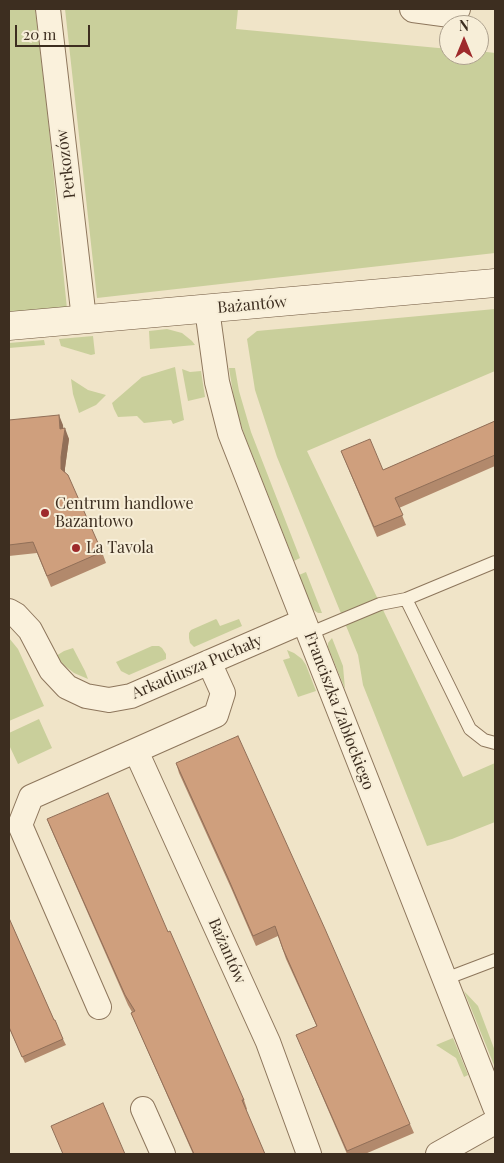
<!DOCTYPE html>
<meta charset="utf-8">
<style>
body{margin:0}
#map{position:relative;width:504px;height:1163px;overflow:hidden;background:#f0e4c8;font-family:"Playfair Display",serif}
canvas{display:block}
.frame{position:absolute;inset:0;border:10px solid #3d2e20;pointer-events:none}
.north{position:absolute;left:439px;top:15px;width:50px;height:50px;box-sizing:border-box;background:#f7eed8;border:1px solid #ada18e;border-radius:50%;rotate:0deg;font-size:14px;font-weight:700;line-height:20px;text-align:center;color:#3d2e20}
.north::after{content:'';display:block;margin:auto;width:18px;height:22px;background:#9e2a2b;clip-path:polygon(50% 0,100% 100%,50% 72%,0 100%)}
.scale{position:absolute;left:15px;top:25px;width:75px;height:22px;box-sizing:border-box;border:2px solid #3d2e20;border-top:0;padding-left:6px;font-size:15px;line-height:18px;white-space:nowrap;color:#3d2e20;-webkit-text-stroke:4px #f7eed8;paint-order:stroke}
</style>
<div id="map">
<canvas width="504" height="1163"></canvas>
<div class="frame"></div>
<div class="north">N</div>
<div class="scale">20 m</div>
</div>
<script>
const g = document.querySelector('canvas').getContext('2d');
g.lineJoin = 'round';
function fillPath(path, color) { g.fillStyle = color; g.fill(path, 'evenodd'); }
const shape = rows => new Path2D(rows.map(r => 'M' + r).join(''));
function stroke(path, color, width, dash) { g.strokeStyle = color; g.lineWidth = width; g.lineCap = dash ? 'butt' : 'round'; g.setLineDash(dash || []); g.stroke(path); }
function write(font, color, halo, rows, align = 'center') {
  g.font = font + ' "Playfair Display",serif'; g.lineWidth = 4; g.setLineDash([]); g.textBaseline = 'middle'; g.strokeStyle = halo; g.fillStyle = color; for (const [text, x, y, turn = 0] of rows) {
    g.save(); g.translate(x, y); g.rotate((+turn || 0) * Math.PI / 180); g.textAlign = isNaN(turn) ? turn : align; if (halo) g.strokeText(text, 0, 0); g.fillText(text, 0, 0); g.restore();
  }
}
fillPath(shape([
 [9,9,35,9,47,109,67,309,9,314],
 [65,9,238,9,236,29,449,49,449,55,479,55,479,51,495,53,495,253,97,298],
 [495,309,495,371,307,451,463,777,495,763,495,822,452,839,427,846,363,685,358,655,277,457,255,390,247,339,257,331],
 [167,329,182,333,192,341,195,345,150,349,149,331],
 [93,336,95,354,91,355,61,346,59,339],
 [44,340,45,345,9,348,9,343],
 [175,367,184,420,173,424,171,420,144,423,137,416,118,417,114,409,112,403,142,377],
 [229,368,235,368,239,391,251,432,300,558,294,561,244,434,235,405],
 [182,369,190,372,201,371,205,397,188,401],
 [71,379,88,390,106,395,96,405,79,413,73,394],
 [306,572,322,613,318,613,312,609,299,575],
 [216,619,217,620,220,626,239,619,242,626,194,647,190,643,189,638,189,633,191,630],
 [9,638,18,649,44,706,9,721],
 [332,638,343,666,345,689,328,647,328,643],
 [152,646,159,646,162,648,166,654,166,659,129,675,121,671,116,662],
 [73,648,85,671,88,679,74,673,64,665,56,656,64,651],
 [287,650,294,653,302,659,306,665,316,691,298,697,283,660,290,658],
 [39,719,52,748,18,764,9,745,9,733],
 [464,991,478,1006,495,1051,495,1065,494,1065],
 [453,1038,468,1075,464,1077,456,1058,436,1045]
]), '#c9cf9b');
const lane = shape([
 [406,599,470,729,484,740,495,743],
 [308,634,380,604,406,599,495,562],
 [445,979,495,960]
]);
const street = shape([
 [48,9,84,319],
 [412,9,413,10,450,15,458,9],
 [207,309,217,382,230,433,495,1107],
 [9,611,16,615,30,630,51,670,67,687,86,696,109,700,131,696,304,621],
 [136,751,268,1042,309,1154],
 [99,1007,20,825,31,797,216,715,223,693,209,662],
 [143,1109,163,1154],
 [438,1154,495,1122]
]);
const secondary = shape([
 [9,326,495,283]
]);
stroke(lane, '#8d765c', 14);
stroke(street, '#8d765c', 26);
stroke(secondary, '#6f573f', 29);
stroke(lane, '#faf1dc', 12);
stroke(street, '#faf1dc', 24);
stroke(secondary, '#faf1dc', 28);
fillPath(shape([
 [9,420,63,425,63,428,69,439,65,468,65,472,102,552,106,563,51,587,37,553,9,556],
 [495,421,495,466,399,508,406,525,377,537,341,451,383,470],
 [176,763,410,1124,414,1133,365,1154,347,1154,296,1035,317,1027,286,959,278,936,256,946,231,888,179,773],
 [47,819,168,932,244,1100,247,1109,246,1110,265,1154,193,1154,135,1022,131,1013,132,1012,128,1005,51,829],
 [9,918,54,1020,63,1039,66,1045,25,1063,9,1028]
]), '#b2896c');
fillPath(shape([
 [59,415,63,425,64,439,65,428,69,439,65,468,65,480,61,469]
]), '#916f58');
const building = shape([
 [59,415,60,429,65,428,61,457,61,469,68,475,102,552,47,576,33,542,9,545,9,420,59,415],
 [495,421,495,455,395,498,403,515,374,527,341,451,370,439,383,470,495,421],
 [238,736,325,929,410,1124,347,1151,296,1035,317,1026,283,949,275,926,253,936,228,878,176,763,238,736],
 [108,793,168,932,170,931,244,1100,242,1100,265,1154,194,1154,131,1013,135,1011,125,995,47,819,108,793],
 [9,918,54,1020,55,1020,63,1039,22,1057,9,1027,9,918],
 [103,1103,125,1154,63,1154,51,1126,103,1103]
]);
fillPath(building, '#cf9f7d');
stroke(building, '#916f58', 1);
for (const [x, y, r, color] of [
 [45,513,5,"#9e2a2b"],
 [76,548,5,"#9e2a2b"]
]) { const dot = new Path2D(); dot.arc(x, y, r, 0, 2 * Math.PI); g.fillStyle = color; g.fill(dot); stroke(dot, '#f7eed8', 2); }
write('16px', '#3d2e20', '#f7eed8', [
 ["Perkozów",66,164,-97],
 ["Bażantów",252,305,-5],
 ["Arkadiusza Puchały",197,667,-23],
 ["Franciszka Zabłockiego",339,711,69],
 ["Bażantów",227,951,66]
]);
write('16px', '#3d2e20', '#f7eed8', [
 ["Centrum handlowe",55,504],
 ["Bazantowo",55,522],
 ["La Tavola",86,548]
], 'left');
</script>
